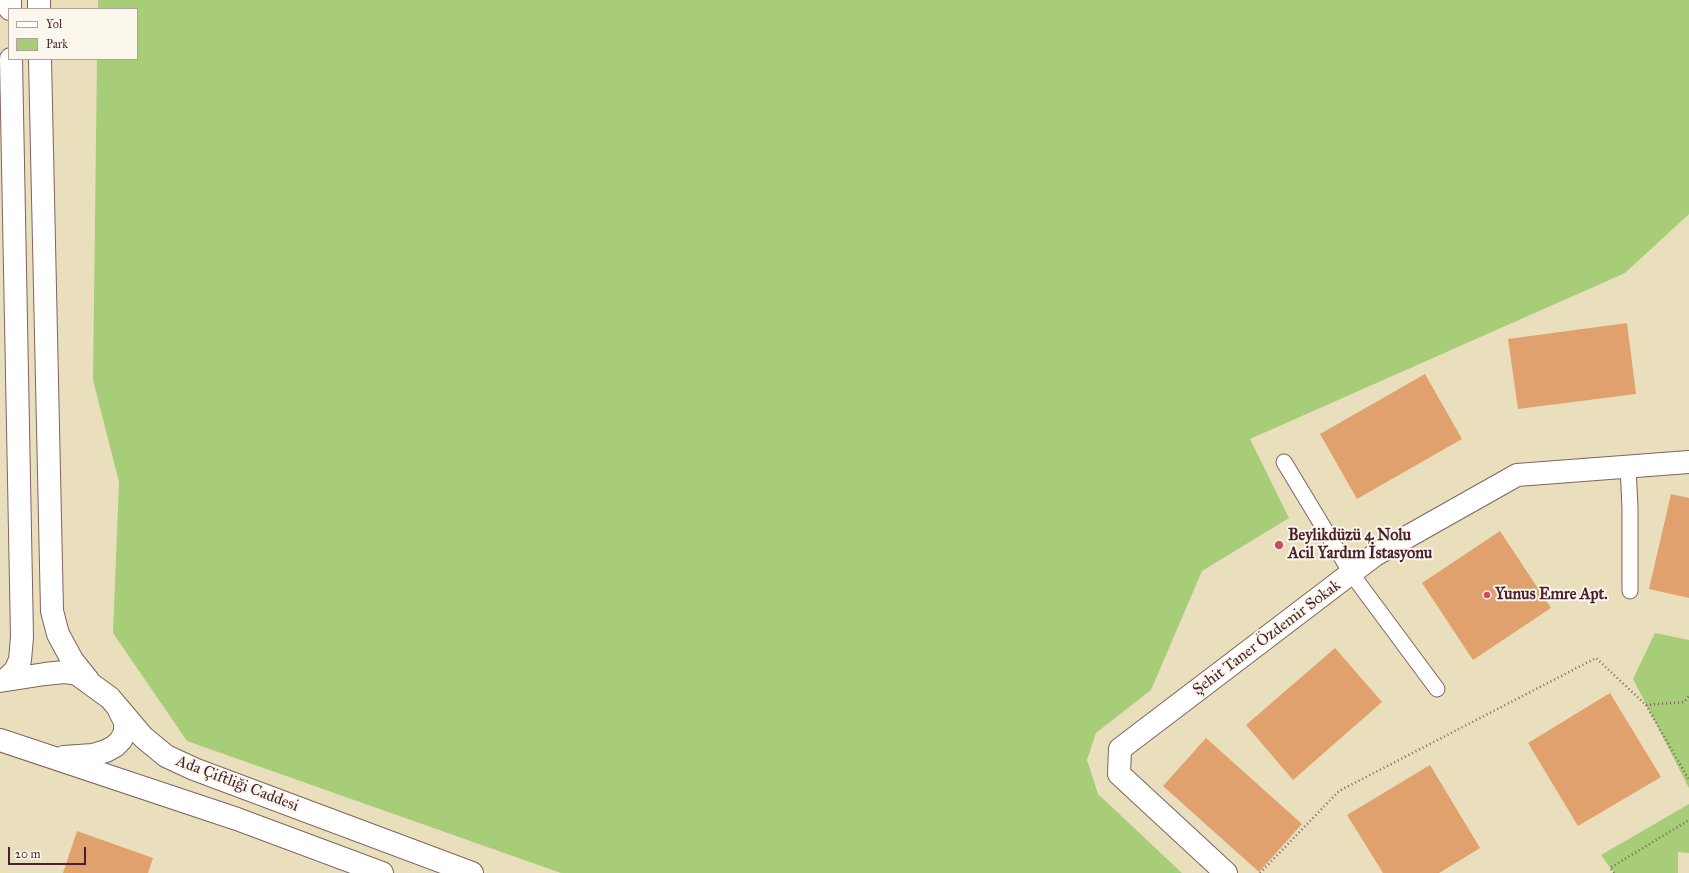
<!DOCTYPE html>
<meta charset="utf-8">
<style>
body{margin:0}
#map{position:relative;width:1689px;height:873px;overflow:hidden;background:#e9dfbc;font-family:"IM FELL Great Primer",serif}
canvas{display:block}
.legend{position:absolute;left:8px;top:8px;width:130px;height:52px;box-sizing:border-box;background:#fbf7ec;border:1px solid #b4a19f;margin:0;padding:5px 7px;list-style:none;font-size:12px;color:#4a1f2b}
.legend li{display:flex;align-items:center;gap:8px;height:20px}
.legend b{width:20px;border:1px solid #b4a19f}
.scale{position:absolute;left:8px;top:847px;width:78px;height:18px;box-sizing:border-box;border:2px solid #4a1f2b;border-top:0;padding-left:5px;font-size:12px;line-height:14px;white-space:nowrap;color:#4a1f2b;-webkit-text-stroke:3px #fbf7ec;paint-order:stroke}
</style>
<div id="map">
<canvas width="1689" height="873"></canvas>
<ul class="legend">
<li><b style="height:5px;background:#fff"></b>Yol</li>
<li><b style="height:11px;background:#a7cd78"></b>Park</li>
</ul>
<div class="scale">20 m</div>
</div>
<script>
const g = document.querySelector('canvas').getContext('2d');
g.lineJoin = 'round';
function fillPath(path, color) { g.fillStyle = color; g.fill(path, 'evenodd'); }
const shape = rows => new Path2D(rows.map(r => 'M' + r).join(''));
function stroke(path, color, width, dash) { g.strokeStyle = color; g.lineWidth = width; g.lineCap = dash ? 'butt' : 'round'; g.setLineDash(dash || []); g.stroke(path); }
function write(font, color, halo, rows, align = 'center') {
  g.font = font + ' "IM FELL Great Primer",serif'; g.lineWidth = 4; g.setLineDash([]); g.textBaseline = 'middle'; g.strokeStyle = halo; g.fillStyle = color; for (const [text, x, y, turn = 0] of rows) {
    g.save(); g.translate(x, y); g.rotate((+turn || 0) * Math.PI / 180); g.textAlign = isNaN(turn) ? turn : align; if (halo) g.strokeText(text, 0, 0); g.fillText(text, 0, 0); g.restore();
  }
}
fillPath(shape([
 [98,0,1689,0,1689,214,1625,273,1250,439,1289,518,1202,571,1151,690,1096,733,1087,760,1098,794,1182,873,561,873,187,741,113,633,119,482,93,380,97,59,137,59,137,9,98,9],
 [1655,633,1689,640,1689,788,1633,679],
 [1689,804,1689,853,1678,852,1678,873,1614,873,1601,855]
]), '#a7cd78');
fillPath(shape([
 [1627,323,1636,394,1518,409,1508,339],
 [1425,374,1462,439,1357,499,1320,434],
 [1671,494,1689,498,1689,598,1649,589],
 [1500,531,1551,608,1473,660,1422,583],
 [1335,648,1382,702,1293,780,1246,725],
 [1610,693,1661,777,1578,826,1528,743],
 [1206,738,1302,824,1259,872,1163,786],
 [1430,765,1480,848,1439,873,1383,873,1347,815],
 [77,831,153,858,148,873,63,873]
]), '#e1a16e');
const lane = shape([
 [1284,462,1351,573,1437,689],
 [1628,467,1630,508,1630,591]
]);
const street = shape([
 [1226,873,1119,774,1120,749,1375,555,1517,475,1689,462]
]);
const secondary = shape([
 [10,0,10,9],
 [39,0,39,9],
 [40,59,52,611,58,634,72,660,88,680],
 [5,680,15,671,20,660,22,637,11,59],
 [0,681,45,674,64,672,77,674,110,698,143,737,166,756,194,769,472,873],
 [0,740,237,819,382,873],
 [64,757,93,755,106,751,115,746,121,740,125,732,125,722,119,710]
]);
stroke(lane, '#82625e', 17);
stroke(street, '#82625e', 24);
stroke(secondary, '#82625e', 24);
stroke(shape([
 [1646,705,1689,780],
 [1260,873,1339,791,1596,658,1646,705,1684,702,1689,696],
 [1614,873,1610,868,1689,820]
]), '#82625e', 2.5, [1, 3]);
stroke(lane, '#fff', 15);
stroke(street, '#fff', 22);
stroke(secondary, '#fff', 22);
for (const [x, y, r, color] of [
 [1279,545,5,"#d1495b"],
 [1487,595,4,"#d1495b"]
]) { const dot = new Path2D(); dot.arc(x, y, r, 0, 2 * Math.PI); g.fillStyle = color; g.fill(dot); stroke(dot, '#fbf7ec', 1.5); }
write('bold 16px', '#4a1f2b', '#fbf7ec', [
 ["Beylikdüzü 4 Nolu",1288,536],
 ["Acil Yardım İstasyonu",1288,554],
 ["Yunus Emre Apt.",1495,595]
], 'left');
write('16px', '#4a1f2b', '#fbf7ec', [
 ["Şehit Taner Özdemir Sokak",1267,638,-37],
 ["Ada Çiftliği Caddesi",237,784,21]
]);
</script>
